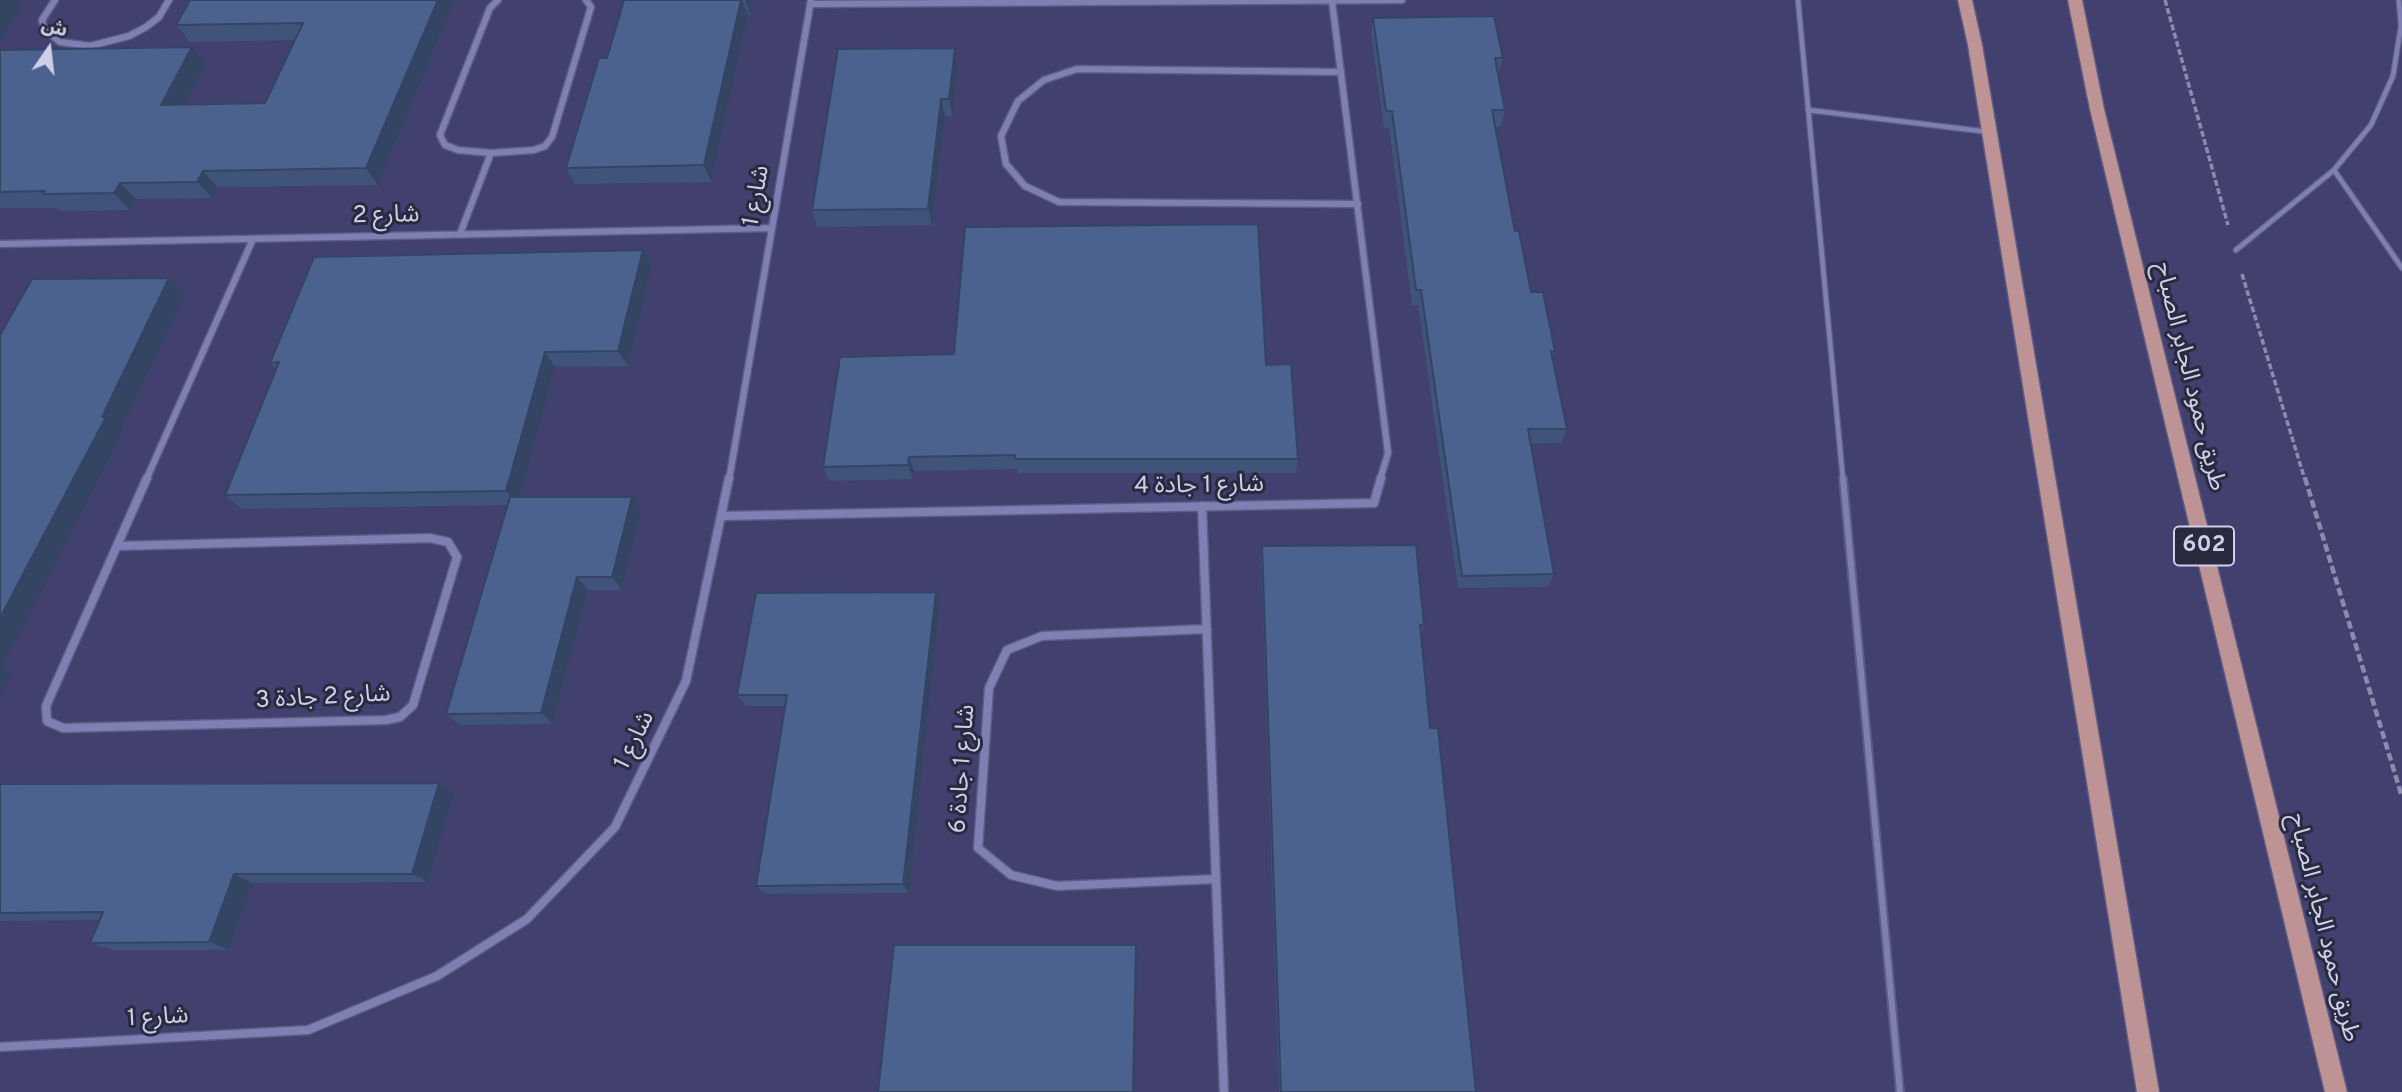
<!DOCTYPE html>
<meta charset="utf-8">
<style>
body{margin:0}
#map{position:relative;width:2402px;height:1092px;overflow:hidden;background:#41406e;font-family:Overpass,"Noto Sans Arabic",sans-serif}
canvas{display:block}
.north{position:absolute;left:14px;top:14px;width:70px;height:70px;-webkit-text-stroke:5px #2a2a3f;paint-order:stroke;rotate:14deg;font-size:19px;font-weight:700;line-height:28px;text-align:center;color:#cecfeb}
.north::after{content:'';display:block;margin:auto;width:24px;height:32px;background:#cecfeb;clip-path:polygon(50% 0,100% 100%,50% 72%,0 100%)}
</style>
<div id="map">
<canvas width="2402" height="1092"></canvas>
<div class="north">ش</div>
</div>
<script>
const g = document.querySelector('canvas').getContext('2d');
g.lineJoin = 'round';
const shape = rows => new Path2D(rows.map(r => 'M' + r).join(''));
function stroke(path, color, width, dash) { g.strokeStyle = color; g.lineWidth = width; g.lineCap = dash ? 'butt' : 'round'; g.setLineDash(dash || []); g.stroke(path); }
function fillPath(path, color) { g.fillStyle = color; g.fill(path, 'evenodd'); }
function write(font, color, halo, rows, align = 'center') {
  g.font = font + ' Overpass,"Noto Sans Arabic",sans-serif'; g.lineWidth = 6; g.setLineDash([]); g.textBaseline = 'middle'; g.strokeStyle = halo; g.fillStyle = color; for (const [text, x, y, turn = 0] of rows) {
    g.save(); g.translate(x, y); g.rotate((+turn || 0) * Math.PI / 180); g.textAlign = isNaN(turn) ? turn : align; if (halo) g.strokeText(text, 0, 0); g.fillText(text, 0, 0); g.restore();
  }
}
const laneFar1 = shape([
 [1798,0,1843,480],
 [1808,110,1989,132],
 [2334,170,2402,268],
 [2236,250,2334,170,2371,125,2393,76,2401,26,2399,0]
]);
const lane = shape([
 [1843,478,1900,1092]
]);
const streetFar1 = shape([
 [55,0,42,20,44,29,60,42,90,46,129,36,146,27,159,17,169,0],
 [498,0,490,8,440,135,445,145,458,150,491,153,534,150,545,146,552,137,591,7,586,0],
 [1332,1,1388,453,1380,480],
 [810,4,1402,0],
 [1341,72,1077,69,1044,80,1018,101,1001,136,1006,164,1025,186,1059,202,1358,204],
 [460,234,491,153],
 [0,244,772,228],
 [146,480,253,239],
 [729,480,811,0]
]);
const street = shape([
 [1202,506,1224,1092],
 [723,516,1374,503,1381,478],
 [117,546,430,538,448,542,457,557,413,705,400,717,386,720,63,728,47,721,46,706,147,478],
 [1207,629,1042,636,1007,650,989,688,978,848,1011,875,1057,886,1216,879],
 [0,1047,308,1030,437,976,527,919,615,827,686,681,729,478]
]);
const primary = shape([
 [1958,0,1972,0,1982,45,2159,1092,2137,1092,1968,45,1958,0],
 [2068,0,2082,0,2104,109,2347,1092,2325,1092,2090,109,2068,0]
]);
stroke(laneFar1, '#5d5c82', 7);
stroke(lane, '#5d5c82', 10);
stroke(streetFar1, '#5d5c82', 9);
stroke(street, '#5d5c82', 11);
stroke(primary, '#5d5c82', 3);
stroke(shape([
 [2165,0,2228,225],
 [2242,274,2305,480]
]), '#8b8baf', 3.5, [6, 2.5]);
stroke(shape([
 [2305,478,2402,797]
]), '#8b8baf', 4.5, [8, 3.5]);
stroke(laneFar1, '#7e7fb2', 4.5);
stroke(lane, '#7e7fb2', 6);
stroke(streetFar1, '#7e7fb2', 6);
stroke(street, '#7e7fb2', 8);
fillPath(primary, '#be9395');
fillPath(shape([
 [190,0,455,0,378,185,217,187,212,198,136,199,130,210,60,211,57,208,0,208,0,50,206,64,185,104,265,103,295,40,190,42,176,25],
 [624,0,753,0,750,15,748,15,711,182,575,184,566,168,607,58],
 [1373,18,1503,58,1498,75,1505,110,1501,127,1495,127,1515,231,1531,292,1555,351,1552,358,1567,429,1561,443,1530,444,1554,574,1548,587,1458,588,1418,305,1412,305,1389,128,1384,128,1371,35],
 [955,48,958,65,953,116,945,116,932,225,817,227,812,210],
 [643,250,652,266,628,366,555,367,520,497,641,511,622,590,588,590,553,724,460,725,446,714,508,505,242,509,225,495,276,369,270,363],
 [1266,365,1298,459,1296,473,1018,473,1017,469,914,471,913,479,829,481,823,467],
 [1262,546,1424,625,1421,636,1430,728,1476,1092,1279,1092,1261,559],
 [940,604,909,893,765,894,756,886,785,706,746,706,737,695],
 [439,783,454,793,428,882,253,883,229,950,113,950,90,943,99,920,0,921,0,784]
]), '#40537a');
fillPath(shape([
 [0,0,15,0,22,7,0,41],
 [438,0,455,0,378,185,366,168],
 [741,0,742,0,748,15,711,182,704,165],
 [745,0,753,0,750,15],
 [192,47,206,64,176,121,161,105],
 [955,48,958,65,953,116,949,99],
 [941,99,945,116,932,225,928,209],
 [203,171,217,187,212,198,197,182],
 [120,183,136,199,130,210,114,193],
 [643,250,652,266,628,366,618,351],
 [169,278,185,294,121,430,123,432,2,667,12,672,0,697,0,618],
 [545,352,555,367,518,505,506,491],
 [909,457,914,471,913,479,908,465],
 [632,497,641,511,622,590,612,577],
 [577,577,588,590,553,724,541,713],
 [936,592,940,604,909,893,903,884],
 [439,783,454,793,428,882,412,874],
 [234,874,253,883,229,950,209,942],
 [1136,945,1137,952,1134,1092,1133,1092]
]), '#344463');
const building = shape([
 [190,0,438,0,366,168,203,171,197,182,120,183,114,193,43,194,45,191,0,192,0,50,192,47,161,105,265,103,303,23,176,25,190,0],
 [624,0,741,0,704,165,566,168,599,58,607,58,624,0],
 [1494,16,1503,58,1495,58,1505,110,1492,110,1515,231,1519,231,1531,292,1543,292,1555,351,1551,351,1567,429,1528,429,1554,574,1462,576,1421,290,1416,290,1392,111,1386,111,1373,18,1494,16],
 [955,48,949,99,941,99,928,209,812,210,838,49,955,48],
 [1258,224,1266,365,1291,364,1298,459,1015,459,1015,455,909,457,908,465,823,467,840,357,954,354,965,227,1258,224],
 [643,250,618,351,545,352,506,491,225,495,279,362,270,363,314,257,643,250],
 [169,278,102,417,106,417,0,618,0,335,32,279,169,278],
 [510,497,632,497,612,577,577,577,541,713,446,714,510,497],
 [1416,545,1424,625,1420,625,1430,728,1438,728,1476,1092,1281,1092,1262,546,1416,545],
 [936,592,903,884,756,886,787,695,737,695,756,593,936,592],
 [439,783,412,874,234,874,209,942,90,943,103,912,0,913,0,784,439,783],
 [894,945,1136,945,1133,1092,878,1092,894,945]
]);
fillPath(building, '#4b618e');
stroke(building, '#344463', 2);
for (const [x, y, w] of [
 [2204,546,60]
]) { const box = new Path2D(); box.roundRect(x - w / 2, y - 19.5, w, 39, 5); g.fillStyle = '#2a2a3f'; g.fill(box); stroke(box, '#cecfeb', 2); }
write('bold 23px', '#cecfeb', null, [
 ["602",2204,546]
]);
write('24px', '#cecfeb', '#2a2a3f', [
 ["شارع 1",758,196,-80],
 ["شارع 2",386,217,-1],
 ["طريق حمود الجابر الصباح",2188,377,76],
 ["شارع 1 جادة 4",1199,487,-1],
 ["شارع 2 جادة 3",323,699,-3],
 ["شارع 1",636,741,-64],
 ["شارع 1 جادة 6",964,769,-86],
 ["طريق حمود الجابر الصباح",2322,928,76],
 ["شارع 1",158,1019,-3]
]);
</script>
